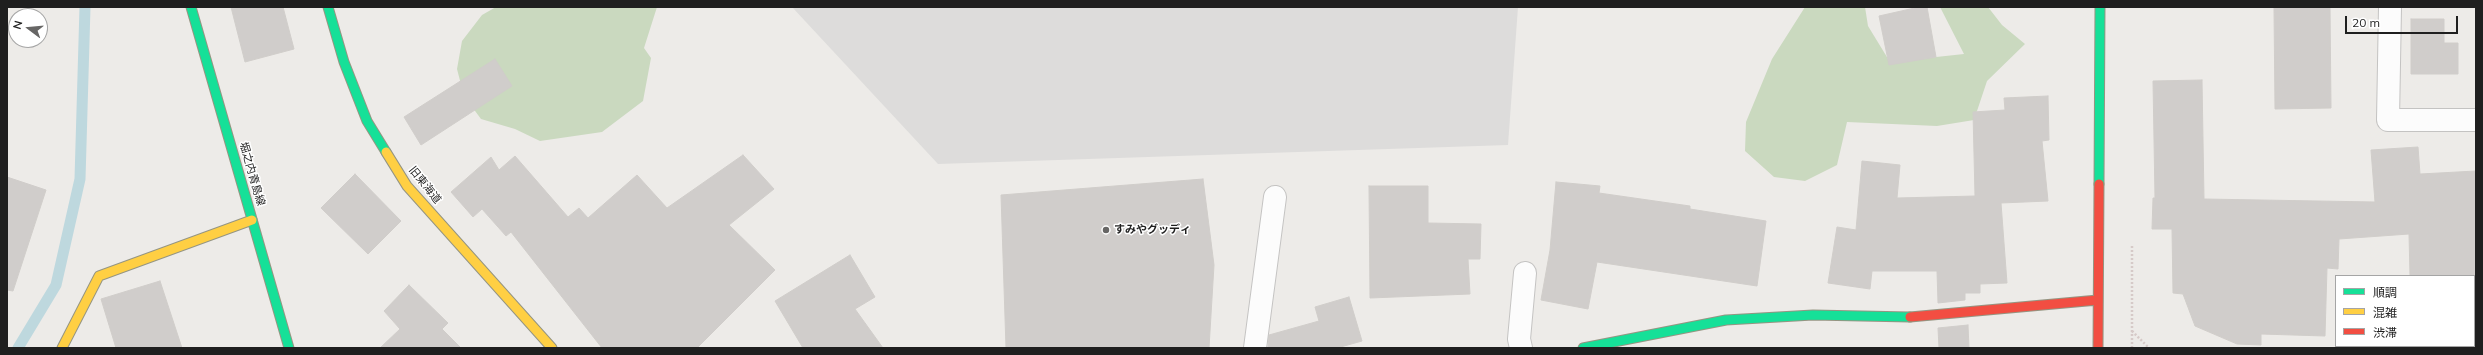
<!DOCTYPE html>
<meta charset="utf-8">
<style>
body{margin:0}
#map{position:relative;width:2483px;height:355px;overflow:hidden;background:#edebe8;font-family:Mulish,"Noto Sans JP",sans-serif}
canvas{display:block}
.frame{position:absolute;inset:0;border:8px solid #1f1f1f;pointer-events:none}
.legend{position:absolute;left:2335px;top:275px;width:140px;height:72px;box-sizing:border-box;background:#fff;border:1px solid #a5a5a5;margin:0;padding:5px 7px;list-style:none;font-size:12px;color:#1f1f1f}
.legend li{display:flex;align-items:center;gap:8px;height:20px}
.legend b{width:20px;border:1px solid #a5a5a5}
.north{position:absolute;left:8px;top:8px;width:40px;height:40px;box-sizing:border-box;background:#fff;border:1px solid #a5a5a5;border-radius:50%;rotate:286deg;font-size:11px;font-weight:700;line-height:16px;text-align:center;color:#1f1f1f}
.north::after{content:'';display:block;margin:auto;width:14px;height:18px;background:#676665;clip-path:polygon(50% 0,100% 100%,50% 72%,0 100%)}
.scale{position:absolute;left:2345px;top:16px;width:113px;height:18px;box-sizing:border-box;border:2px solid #1f1f1f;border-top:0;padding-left:5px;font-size:12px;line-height:14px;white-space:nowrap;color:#1f1f1f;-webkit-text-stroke:3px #fff;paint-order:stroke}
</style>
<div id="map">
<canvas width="2483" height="355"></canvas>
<div class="frame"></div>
<ul class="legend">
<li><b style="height:5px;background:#16e098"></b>順調</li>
<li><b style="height:5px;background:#ffcf43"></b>混雑</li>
<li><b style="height:5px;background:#f24e42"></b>渋滞</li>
</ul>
<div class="north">N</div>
<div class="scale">20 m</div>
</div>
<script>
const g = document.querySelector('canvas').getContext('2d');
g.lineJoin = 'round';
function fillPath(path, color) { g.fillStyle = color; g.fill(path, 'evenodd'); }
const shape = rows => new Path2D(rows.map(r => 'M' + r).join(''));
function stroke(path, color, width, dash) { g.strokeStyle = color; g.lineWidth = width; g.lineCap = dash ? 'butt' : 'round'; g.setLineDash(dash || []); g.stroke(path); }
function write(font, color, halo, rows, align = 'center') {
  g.font = font + ' Mulish,"Noto Sans JP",sans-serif'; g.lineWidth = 3; g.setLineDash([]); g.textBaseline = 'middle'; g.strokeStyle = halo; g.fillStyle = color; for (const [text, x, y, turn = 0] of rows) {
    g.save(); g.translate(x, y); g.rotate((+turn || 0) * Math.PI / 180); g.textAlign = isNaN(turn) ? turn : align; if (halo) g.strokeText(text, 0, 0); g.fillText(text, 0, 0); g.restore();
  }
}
fillPath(shape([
 [496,7,657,7,644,48,651,58,643,101,602,132,540,141,515,129,481,119,464,96,457,69,462,41,482,15],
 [1805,7,1865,7,1868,26,1890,62,1964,54,1940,7,1988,7,2002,25,2025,44,1987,81,1974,120,1937,126,1847,122,1837,165,1805,181,1774,177,1745,151,1746,122,1772,59]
]), '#cad9bf');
fillPath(shape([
 [792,7,1518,7,1508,145,938,164]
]), '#dddcdb');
stroke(shape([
 [18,348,56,285,80,179,85,7]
]), '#bed8de', 11);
const building = shape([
 [231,7,283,7,294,49,245,62,231,7],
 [1919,7,1927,7,1936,57,1889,65,1879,16,1919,7],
 [2274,7,2330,7,2331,108,2275,109,2274,7],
 [2411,19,2444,19,2444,43,2458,43,2458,74,2411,74,2411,19],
 [495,59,512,86,421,145,404,117,495,59],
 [2202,80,2204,199,2375,202,2371,150,2418,147,2420,174,2476,171,2476,276,2410,276,2409,234,2339,239,2338,269,2327,268,2325,336,2261,334,2261,345,2237,344,2195,326,2183,294,2173,293,2172,229,2152,229,2153,198,2155,198,2153,81,2202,80],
 [2048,96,2049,140,2042,141,2048,201,2001,203,2007,283,1980,284,1980,293,1965,293,1965,300,1938,303,1937,271,1872,271,1870,289,1828,283,1837,227,1856,230,1862,161,1900,165,1897,198,1975,196,1973,112,2005,110,2004,98,2048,96],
 [743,155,774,189,729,225,775,270,697,348,602,348,511,232,506,236,482,209,473,217,451,192,491,157,499,170,515,156,568,217,579,208,588,218,637,175,667,208,743,155],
 [355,174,401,221,368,254,321,208,355,174],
 [7,177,46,190,13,291,7,290,7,177],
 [1203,179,1214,265,1209,348,1006,348,1001,195,1203,179],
 [1556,182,1600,186,1599,193,1690,206,1690,209,1766,221,1757,286,1597,262,1588,309,1541,300,1550,250,1556,182],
 [1369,186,1428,186,1428,223,1481,224,1480,259,1468,259,1470,294,1370,298,1369,186],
 [850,255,875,297,855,309,883,348,803,348,775,301,850,255],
 [160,281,182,348,116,348,101,299,160,281],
 [409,285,448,323,442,329,461,348,380,348,400,329,384,311,409,285],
 [1349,297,1362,341,1337,348,1268,348,1269,335,1319,321,1315,307,1349,297],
 [1968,325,1969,348,1939,348,1938,328,1968,325]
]);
fillPath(building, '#d0cdcb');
stroke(building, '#d0cdca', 1);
const street = shape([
 [2390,7,2388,120,2476,120],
 [1255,348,1275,197],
 [1521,348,1519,339,1525,273]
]);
const fast = shape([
 [191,7,289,348],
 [328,7,344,62,367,121,386,152],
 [2099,184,2100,7],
 [1583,348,1726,320,1813,315,1910,317]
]);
const slow = shape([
 [386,152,407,186,552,348],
 [62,348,99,276,252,220]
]);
const jam = shape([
 [1910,317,2098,300],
 [2098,348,2099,184]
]);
stroke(street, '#c4c3c2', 24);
stroke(fast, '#959582', 11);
stroke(slow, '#959582', 11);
stroke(jam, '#959582', 11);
stroke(shape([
 [2132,331,2149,348],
 [2132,348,2132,245]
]), '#d6cac8', 2.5, [2, 2]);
stroke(street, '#fcfcfc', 22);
stroke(fast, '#16e098', 9);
stroke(slow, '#ffcf43', 9);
stroke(jam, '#f24e42', 9);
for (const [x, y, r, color] of [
 [1106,230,4,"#676665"]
]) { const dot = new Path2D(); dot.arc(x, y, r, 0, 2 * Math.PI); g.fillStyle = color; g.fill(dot); stroke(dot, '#fff', 1.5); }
write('11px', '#1f1f1f', '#fff', [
 ["堀之内青島線",252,174,74],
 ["旧東海道",425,185,51]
]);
write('bold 11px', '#1f1f1f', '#fff', [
 ["すみやグッディ",1114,230]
], 'left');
</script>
